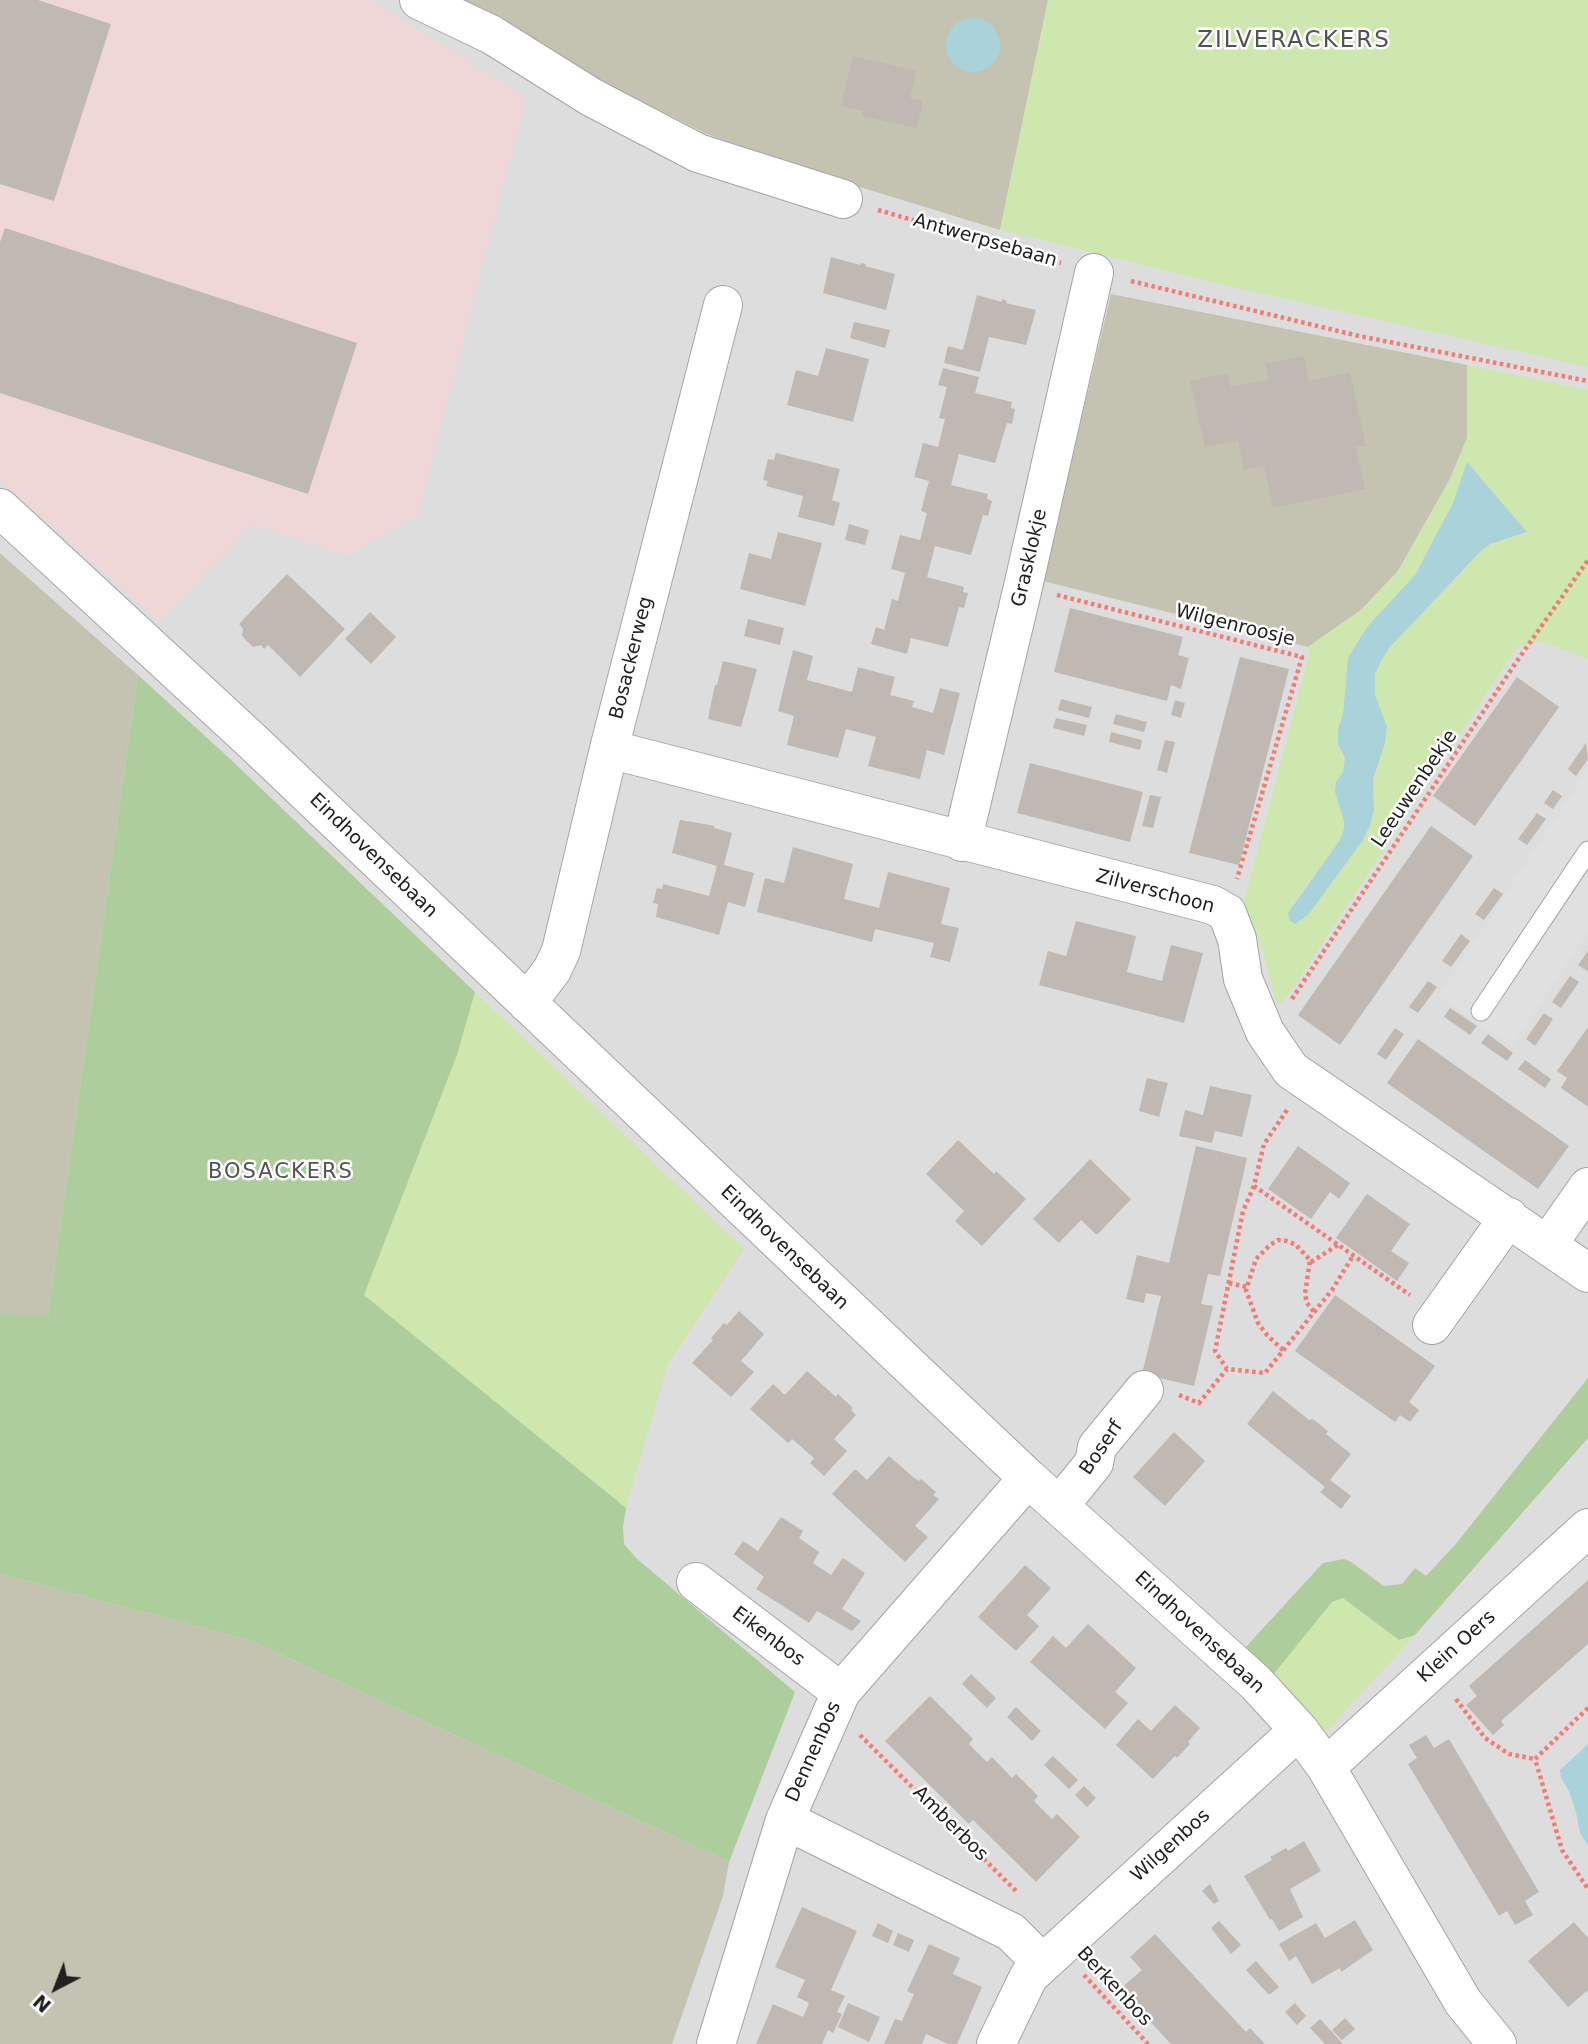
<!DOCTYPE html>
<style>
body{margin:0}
#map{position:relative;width:1588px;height:2044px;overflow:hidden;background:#f0ece7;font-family:"DejaVu Sans",sans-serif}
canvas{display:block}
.north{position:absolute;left:21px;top:1953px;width:70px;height:70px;-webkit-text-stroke:5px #fff;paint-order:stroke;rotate:222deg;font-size:19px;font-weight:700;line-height:28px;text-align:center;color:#202020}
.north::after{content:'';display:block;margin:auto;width:24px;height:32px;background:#202020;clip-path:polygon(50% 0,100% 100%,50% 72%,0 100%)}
</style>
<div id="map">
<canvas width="1588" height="2044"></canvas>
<div class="north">N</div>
</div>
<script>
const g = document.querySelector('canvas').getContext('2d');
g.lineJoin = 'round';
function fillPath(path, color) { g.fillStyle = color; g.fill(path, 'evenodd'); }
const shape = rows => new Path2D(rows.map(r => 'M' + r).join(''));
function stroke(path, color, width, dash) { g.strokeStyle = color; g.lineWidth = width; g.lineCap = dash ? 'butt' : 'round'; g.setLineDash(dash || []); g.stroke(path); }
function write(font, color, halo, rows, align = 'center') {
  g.font = font + ' "DejaVu Sans",sans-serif'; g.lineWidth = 5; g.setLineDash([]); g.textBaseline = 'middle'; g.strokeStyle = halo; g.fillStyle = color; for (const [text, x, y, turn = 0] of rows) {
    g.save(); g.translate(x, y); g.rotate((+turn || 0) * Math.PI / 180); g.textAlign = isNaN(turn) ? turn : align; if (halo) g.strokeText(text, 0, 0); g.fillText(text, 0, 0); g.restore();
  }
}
fillPath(shape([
 [0,0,1588,0,1588,2044,0,2044]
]), '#dedddd');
fillPath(shape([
 [0,0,371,0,526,98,418,515,348,555,252,524,159,621,0,480]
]), '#f0d7d7');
fillPath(shape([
 [461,0,1048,0,1000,230,814,173,707,134,595,78],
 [1111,294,1467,365,1467,438,1450,479,1398,571,1361,610,1308,647,1043,581],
 [0,553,138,675,48,1317,0,1314],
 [0,1574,249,1640,729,1862,723,1896,672,2044,0,2044]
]), '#c4c3b2');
fillPath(shape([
 [1048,0,1588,0,1588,367,1237,288,1000,230],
 [1467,365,1588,390,1588,659,1541,641,1517,647,1291,991,1280,1005,1275,999,1262,947,1244,902,1309,655,1308,647,1361,610,1398,571,1450,479,1467,438],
 [1468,463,1527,532,1490,544,1480,552,1390,647,1381,661,1375,674,1375,695,1387,727,1385,744,1373,779,1374,810,1370,825,1363,840,1308,915,1300,921,1292,905,1340,840,1344,829,1344,821,1335,792,1336,782,1343,772,1345,758,1338,744,1338,729,1343,714,1348,658,1367,627,1415,575,1453,503],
 [475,992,744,1249,668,1364,626,1508,364,1295,457,1055],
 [1343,1598,1399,1640,1415,1635,1326,1732,1272,1676,1332,1602]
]), '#cee7af');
fillPath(shape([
 [138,675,228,757,475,992,457,1055,364,1295,626,1508,623,1527,624,1544,636,1558,795,1692,729,1862,249,1640,0,1574,0,1314,48,1316],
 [1588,1378,1588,1438,1415,1635,1399,1640,1343,1598,1332,1602,1272,1676,1244,1649,1323,1563,1344,1559,1351,1562,1384,1586,1402,1584,1415,1568,1426,1576,1455,1545]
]), '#aecd9d');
fillPath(shape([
 [1588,770,1588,932,1512,1046,1438,996]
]), '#e0e0e0');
fillPath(shape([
 '946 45a27 27 0 1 1 54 0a27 27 0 1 1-54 0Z',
 [1467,462,1527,532,1490,544,1480,552,1390,647,1381,661,1375,674,1375,695,1387,727,1385,743,1373,779,1374,810,1370,825,1363,840,1308,915,1295,924,1289,920,1288,913,1340,840,1344,829,1344,821,1335,792,1336,782,1343,772,1345,758,1338,744,1338,729,1343,714,1348,658,1367,627,1415,575,1453,503],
 [1588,1744,1588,1845,1580,1833,1576,1812,1569,1791,1561,1778,1560,1770]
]), '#a9d2db');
fillPath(shape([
 [0,0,38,0,111,24,54,201,0,184],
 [853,56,916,71,910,98,923,101,917,128,862,116,863,111,841,106],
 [5,228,357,343,308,494,0,393,0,242],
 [831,257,860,265,861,263,866,264,865,266,895,274,886,310,823,293],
 [977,295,1002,302,1002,299,1007,301,1006,303,1036,310,1026,345,989,337,980,372,944,363,948,346,963,350],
 [854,322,890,330,885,348,850,338],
 [826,348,869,359,853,422,787,405,796,370,818,376],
 [1304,356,1309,381,1350,372,1366,446,1356,447,1365,489,1273,508,1264,466,1244,470,1238,440,1205,447,1190,381,1228,373,1231,387,1269,379,1266,364],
 [943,368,979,377,975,393,1012,402,1011,408,1015,409,1012,424,1007,423,995,463,959,454,951,485,988,494,987,499,992,501,988,516,983,515,971,555,935,546,927,577,964,587,963,592,968,593,964,608,959,607,948,647,911,638,907,654,871,644,876,627,884,630,892,599,898,601,905,573,891,569,900,535,920,540,927,513,921,511,929,481,914,477,923,443,938,447,945,419,939,418,947,387,938,385],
 [776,453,840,469,832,500,840,503,834,526,798,517,803,496,766,486,768,481,763,480,768,459,774,460],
 [849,524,869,530,865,545,845,540],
 [778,532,822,543,805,606,740,589,749,553,771,559],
 [287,574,345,629,300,677,268,645,264,649,261,645,253,647,242,636,243,629,239,624],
 [1070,608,1183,637,1178,655,1189,658,1181,689,1171,685,1167,701,1054,672],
 [370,612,396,637,371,664,345,639],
 [748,619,784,628,780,645,744,636],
 [793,650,813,656,807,680,852,692,858,667,876,672,895,677,890,695,914,701,912,707,933,713,940,688,960,693,944,755,927,750,920,779,868,766,876,737,846,729,838,758,787,745,794,716,778,711],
 [1240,657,1289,669,1239,865,1189,853],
 [723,661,757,669,741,727,708,719,714,689,715,685,717,685],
 [1517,677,1559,707,1475,826,1433,796],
 [1061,699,1092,707,1089,718,1058,710],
 [1175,700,1185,703,1181,718,1171,715],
 [1116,714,1147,722,1144,732,1113,724],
 [1056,718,1087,725,1084,736,1053,728],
 [1111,732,1142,740,1140,750,1109,742],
 [1165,740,1175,742,1167,773,1157,770],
 [1586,743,1588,759,1576,776,1568,769],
 [1030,763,1143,792,1130,842,1017,813],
 [1553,790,1562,796,1553,809,1544,803],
 [1150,795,1161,797,1153,828,1142,826],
 [1537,813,1546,819,1527,845,1518,839],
 [680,820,710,825,714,826,714,828,732,833,724,865,754,873,745,907,728,902,719,935,656,917,658,904,653,903,657,888,662,889,663,884,709,896,717,866,672,853],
 [1431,826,1473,856,1340,1045,1298,1015],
 [793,847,853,864,844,899,879,908,888,872,950,888,941,924,959,928,950,962,930,957,934,943,875,929,872,942,757,912,765,878,784,883],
 [1494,888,1503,894,1484,920,1475,914],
 [1076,921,1136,936,1127,972,1162,981,1171,945,1203,953,1184,1023,1039,985,1048,951,1066,956],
 [1461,934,1470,941,1451,967,1442,961],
 [1588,951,1588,969,1587,971,1578,965],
 [1570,976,1579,982,1561,1008,1552,1002],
 [1428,981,1437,987,1418,1013,1409,1007],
 [1450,1008,1477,1026,1470,1035,1444,1017],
 [1544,1013,1553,1019,1535,1046,1526,1039],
 [1588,1027,1588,1105,1587,1106,1561,1088,1567,1078,1557,1071],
 [1395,1028,1404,1034,1386,1060,1377,1054],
 [1488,1034,1513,1053,1507,1061,1481,1043],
 [1418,1039,1569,1146,1538,1189,1387,1083],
 [1525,1060,1551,1079,1545,1088,1518,1069],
 [1147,1078,1168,1083,1159,1117,1139,1111],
 [1210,1086,1252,1095,1242,1137,1215,1131,1212,1143,1179,1136,1185,1110,1203,1115],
 [958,1140,994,1174,996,1171,1026,1199,982,1246,955,1221,964,1211,926,1174],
 [1196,1146,1247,1158,1220,1276,1208,1274,1201,1304,1213,1306,1194,1386,1142,1374,1161,1296,1146,1293,1144,1303,1126,1299,1137,1255,1169,1263],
 [1298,1146,1350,1183,1339,1199,1330,1192,1311,1219,1268,1189],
 [1090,1159,1131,1199,1097,1235,1081,1220,1059,1243,1033,1219],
 [1367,1194,1410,1224,1391,1251,1409,1263,1397,1281,1336,1238],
 [1335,1295,1435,1366,1409,1402,1419,1410,1410,1422,1400,1415,1395,1422,1295,1351],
 [739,1311,764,1334,741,1361,754,1372,731,1397,692,1363,713,1340,711,1338,724,1323,727,1325],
 [807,1371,836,1397,838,1394,853,1408,851,1410,856,1415,834,1439,847,1451,824,1476,810,1463,814,1458,792,1439,788,1443,750,1409,773,1384,785,1395],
 [1273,1391,1309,1420,1313,1419,1328,1431,1326,1434,1351,1454,1330,1480,1351,1496,1341,1509,1320,1492,1325,1487,1247,1424],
 [1174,1432,1205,1461,1165,1506,1133,1477],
 [889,1456,913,1477,919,1481,921,1479,936,1492,933,1495,939,1499,915,1526,928,1537,905,1562,832,1494,855,1469,867,1480],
 [781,1517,803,1531,799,1538,819,1552,813,1563,831,1575,843,1558,865,1573,842,1609,861,1621,852,1631,817,1611,809,1623,783,1606,756,1589,764,1577,734,1554,743,1541,758,1551],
 [1025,1565,1051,1588,1027,1615,1039,1626,1016,1651,978,1617],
 [1588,1580,1588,1644,1501,1721,1504,1725,1493,1735,1466,1705,1477,1696,1469,1686],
 [1088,1624,1136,1668,1115,1692,1128,1703,1105,1729,1030,1662,1053,1636,1066,1648],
 [971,1674,996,1698,987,1708,962,1684],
 [930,1696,973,1739,969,1744,987,1762,992,1757,1012,1778,1016,1774,1038,1796,1034,1801,1052,1819,1057,1814,1080,1837,1036,1882,973,1820,969,1824,885,1741],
 [1175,1705,1200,1728,1188,1742,1190,1744,1177,1758,1175,1756,1153,1779,1116,1745,1138,1719,1151,1731],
 [1016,1707,1041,1731,1032,1741,1007,1717],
 [1426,1735,1434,1748,1449,1739,1539,1892,1525,1901,1533,1915,1515,1925,1507,1911,1499,1916,1408,1764,1417,1758,1409,1745],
 [1053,1756,1078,1780,1069,1789,1044,1765],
 [1084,1786,1096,1798,1087,1807,1075,1795],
 [1304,1841,1321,1871,1290,1889,1303,1917,1279,1931,1272,1919,1270,1920,1244,1876,1272,1860,1270,1857,1286,1848,1288,1851],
 [1210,1884,1219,1901,1214,1904,1202,1891],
 [802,1907,857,1931,831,1990,845,1996,837,2012,842,2014,833,2033,828,2030,822,2044,756,2044,773,2004,803,2017,809,2003,797,1997,805,1980,775,1967],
 [1355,1920,1373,1950,1341,1972,1340,1968,1312,1984,1296,1956,1289,1961,1279,1944,1316,1923,1325,1938],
 [1219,1921,1241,1945,1231,1954,1211,1928],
 [1574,1922,1588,1938,1588,1990,1568,2007,1528,1961],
 [878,1923,893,1931,888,1943,872,1936],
 [898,1933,914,1940,909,1952,893,1945],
 [1155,1934,1246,2032,1250,2028,1265,2044,1171,2044,1120,1989,1142,1970,1130,1957],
 [929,1944,960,1958,953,1974,982,1987,969,2017,957,2044,948,2044,926,2034,922,2044,884,2044,895,2019,902,2021,914,1994,907,1991],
 [1256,1961,1279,1987,1269,1995,1246,1970],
 [848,2003,880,2017,869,2042,838,2027],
 [1295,2003,1306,2016,1297,2025,1285,2012],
 [1345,2018,1355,2029,1342,2040,1332,2030],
 [1320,2019,1332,2032,1343,2044,1325,2044,1310,2028]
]), '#c0b8b3');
const lane = shape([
 [1481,1011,1588,851]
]);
const street = shape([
 [419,0,492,35,591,97,698,153,843,199],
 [0,508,253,742,918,1374,1028,1478,1256,1683,1299,1730,1326,1767,1463,2002,1497,2044],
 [609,749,1213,905,1227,913,1237,939,1243,979,1265,1032,1291,1070,1588,1273],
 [962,842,1023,587,1094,273],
 [527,1003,552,970,561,951,609,749,723,305],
 [1548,1244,1588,1187],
 [1432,1325,1509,1217],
 [1059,1506,1094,1463,1097,1447,1144,1390],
 [696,1582,841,1692],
 [1326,1767,1588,1528],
 [785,1820,1011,1932,1042,1963],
 [716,2044,785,1820,841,1692,1028,1478],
 [996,2044,1029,1976,1299,1730]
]);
stroke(lane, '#a4a4a4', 21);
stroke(street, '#a4a4a4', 40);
stroke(shape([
 [878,210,1061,263],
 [1131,281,1359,336,1588,381],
 [1057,595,1302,657,1237,879],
 [1292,999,1517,661,1588,560],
 [1287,1110,1264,1144,1254,1186,1410,1295],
 [1254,1186,1243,1211,1215,1351,1227,1369,1265,1373,1332,1290,1353,1256],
 [1311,1262,1338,1245],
 [1229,1283,1247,1287],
 [1283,1350,1267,1335,1258,1323,1246,1290,1256,1259,1270,1245,1278,1240,1287,1241,1296,1245,1310,1260,1305,1294,1307,1303,1314,1312],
 [1179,1395,1199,1403,1227,1369],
 [1456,1699,1485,1738,1509,1754,1535,1759],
 [1588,1708,1535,1759,1562,1850,1588,1889],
 [860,1735,1017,1892],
 [1084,1975,1148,2044]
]), '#f37b74', 4.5, [3.5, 3.5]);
stroke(lane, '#fff', 19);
stroke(street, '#fff', 38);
write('19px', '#202020', '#fff', [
 ["Antwerpsebaan",985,241,16],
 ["Grasklokje",1030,558,-77],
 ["Wilgenroosje",1235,626,14],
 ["Bosackerweg",632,658,-76],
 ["Leeuwenbekje",1415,789,-56],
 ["Eindhovensebaan",373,856,44],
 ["Zilverschoon",1155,892,15],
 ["Eindhovensebaan",784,1248,44],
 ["Boserf",1102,1448,-56],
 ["Eindhovensebaan",1199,1633,43],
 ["Eikenbos",768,1637,37],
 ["Klein Oers",1457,1647,-42],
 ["Dennenbos",814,1752,-66],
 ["Amberbos",950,1824,45],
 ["Wilgenbos",1171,1846,-42],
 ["Berkenbos",1114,1987,47]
]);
g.letterSpacing = '2px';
write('21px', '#535353', '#fff', [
 ["BOSACKERS",281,1173]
]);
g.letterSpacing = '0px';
g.letterSpacing = '2px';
write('23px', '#535353', '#fff', [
 ["ZILVERACKERS",1294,41]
]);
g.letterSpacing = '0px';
</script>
